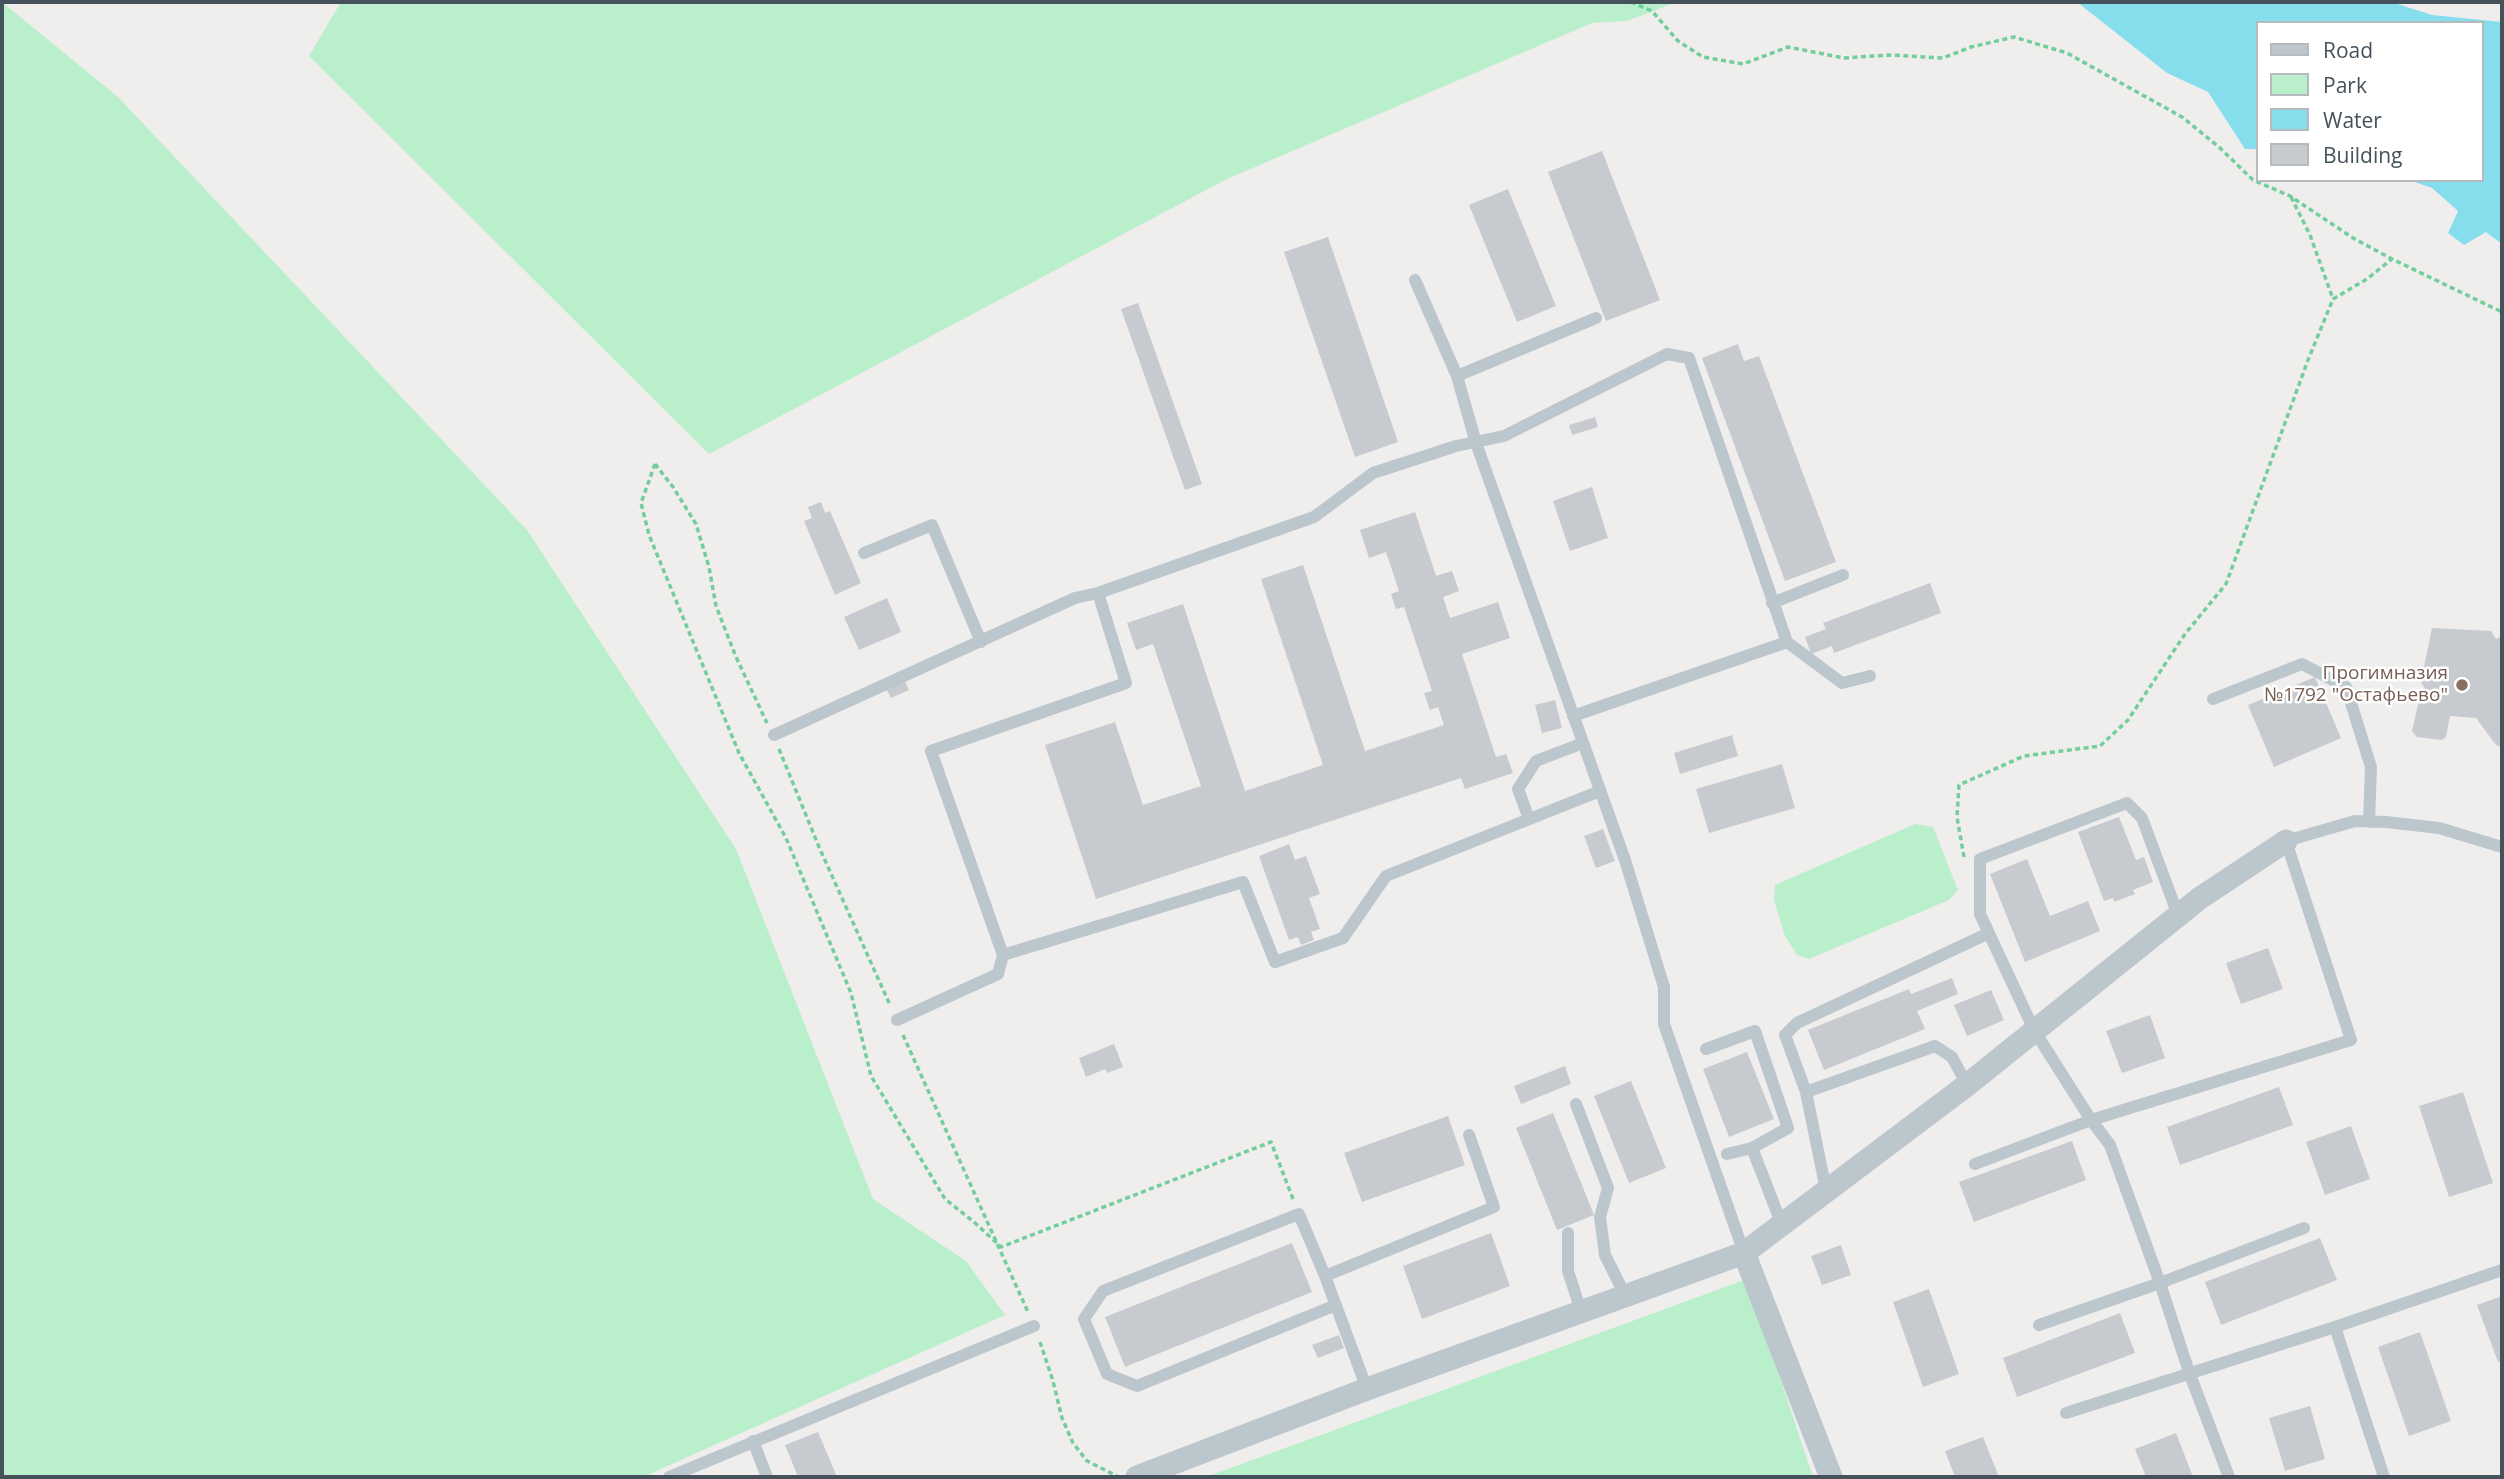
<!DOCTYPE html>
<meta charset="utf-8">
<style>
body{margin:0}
#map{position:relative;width:2504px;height:1479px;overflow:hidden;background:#f0eded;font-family:"Open Sans",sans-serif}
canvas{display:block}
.frame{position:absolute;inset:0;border:4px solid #45525b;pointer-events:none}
.legend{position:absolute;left:2256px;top:21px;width:228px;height:161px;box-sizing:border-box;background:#fff;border:2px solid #b5babd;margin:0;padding:9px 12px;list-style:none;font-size:21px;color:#45525b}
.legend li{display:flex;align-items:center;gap:14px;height:35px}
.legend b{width:35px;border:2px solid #b5babd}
</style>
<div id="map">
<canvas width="2504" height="1479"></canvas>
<div class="frame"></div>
<ul class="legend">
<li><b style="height:9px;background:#bbc6cd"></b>Road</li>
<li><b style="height:19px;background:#baefcc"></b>Park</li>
<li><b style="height:19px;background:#86deed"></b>Water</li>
<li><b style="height:19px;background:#c7cbd0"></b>Building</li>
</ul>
</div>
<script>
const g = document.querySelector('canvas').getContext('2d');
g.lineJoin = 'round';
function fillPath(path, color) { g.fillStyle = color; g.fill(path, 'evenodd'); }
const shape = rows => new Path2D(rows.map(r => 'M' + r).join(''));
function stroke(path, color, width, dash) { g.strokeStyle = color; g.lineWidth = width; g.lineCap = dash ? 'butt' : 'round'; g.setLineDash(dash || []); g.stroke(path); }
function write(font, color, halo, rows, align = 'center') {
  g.font = font + ' "Open Sans",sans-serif'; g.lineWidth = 5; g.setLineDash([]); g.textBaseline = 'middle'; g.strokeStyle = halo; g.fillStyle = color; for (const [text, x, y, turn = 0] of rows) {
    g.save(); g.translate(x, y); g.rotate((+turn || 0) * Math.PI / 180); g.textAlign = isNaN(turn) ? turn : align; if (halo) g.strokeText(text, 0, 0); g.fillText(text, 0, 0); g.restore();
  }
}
fillPath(shape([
 [2,2,118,97,527,530,736,849,873,1199,966,1261,1005,1315,643,1477,2,1477],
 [341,2,1677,2,1627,21,1592,23,1227,179,709,454,309,56],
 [1915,824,1933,827,1958,890,1949,900,1809,959,1797,955,1785,936,1774,900,1775,885],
 [1747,1279,1813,1477,1206,1477]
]), '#baefcc');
fillPath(shape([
 [2077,2,2391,2,2432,15,2502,22,2502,244,2486,232,2464,245,2448,233,2458,211,2432,188,2409,180,2481,180,2481,23,2257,23,2257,149,2245,149,2208,92,2167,73]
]), '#86deed');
fillPath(shape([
 [1602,151,1660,300,1606,321,1548,172],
 [1508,189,1556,306,1517,322,1469,205],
 [1328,237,1398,442,1355,457,1284,252],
 [1138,303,1202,484,1185,490,1121,309],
 [1738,344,1744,361,1759,356,1836,562,1785,581,1702,358],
 [1595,417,1598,427,1572,435,1569,425],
 [1592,487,1608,538,1570,551,1553,501],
 [821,502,825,513,830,511,861,583,835,595,804,521,812,518,808,507],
 [1415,512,1436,576,1452,571,1459,591,1443,597,1450,618,1498,602,1510,638,1462,654,1496,757,1506,754,1513,773,1465,789,1461,778,1096,899,1045,745,1115,722,1143,805,1201,786,1153,644,1136,650,1127,623,1183,604,1245,791,1323,765,1261,579,1303,565,1365,751,1444,725,1438,707,1430,710,1424,693,1432,691,1404,607,1396,609,1391,594,1399,591,1386,552,1369,558,1360,530],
 [1930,583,1941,613,1834,653,1832,646,1811,654,1805,637,1826,629,1823,623],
 [887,598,901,632,859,650,844,617],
 [2432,628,2491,631,2496,639,2502,636,2502,747,2496,745,2476,718,2450,716,2446,737,2442,740,2417,737,2412,731,2420,696,2425,694,2425,689,2421,682],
 [2315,677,2341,738,2274,767,2248,705],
 [905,681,909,690,891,698,887,690],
 [1555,700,1562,728,1542,733,1535,705],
 [1732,735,1738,756,1680,774,1674,753],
 [1782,764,1795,808,1709,833,1696,789],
 [2119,817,2136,860,2144,857,2153,882,2133,890,2135,894,2114,902,2113,898,2104,901,2078,832],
 [1603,829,1615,861,1596,868,1584,836],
 [1289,844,1295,860,1306,856,1320,894,1309,898,1320,929,1311,932,1314,940,1301,945,1298,937,1289,940,1259,856],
 [2027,859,2050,916,2088,901,2100,931,2025,962,1990,874],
 [2268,948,2283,989,2241,1004,2226,963],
 [1952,978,1958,994,1917,1011,1925,1029,1824,1070,1808,1030,1909,989,1911,994],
 [1991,990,2004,1020,1967,1036,1954,1005],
 [2150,1015,2165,1058,2122,1073,2106,1031],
 [1114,1044,1123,1067,1107,1073,1105,1069,1086,1077,1079,1058],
 [1747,1052,1774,1119,1729,1137,1703,1069],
 [1565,1066,1571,1084,1521,1104,1514,1086],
 [1631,1081,1666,1168,1629,1183,1594,1096],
 [2279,1087,2293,1125,2180,1165,2167,1127],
 [2463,1092,2493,1183,2449,1197,2419,1106],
 [1553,1113,1594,1215,1557,1230,1516,1128],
 [1448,1116,1465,1165,1362,1202,1344,1153],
 [2351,1126,2370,1179,2325,1195,2306,1142],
 [2072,1141,2086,1180,1974,1222,1959,1182],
 [1491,1233,1510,1286,1422,1319,1403,1266],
 [2320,1238,2337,1280,2221,1325,2205,1282],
 [1292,1243,1312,1292,1125,1367,1105,1317],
 [1841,1245,1851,1275,1822,1285,1811,1256],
 [1929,1289,1959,1374,1923,1387,1893,1302],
 [2502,1296,2502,1361,2498,1362,2477,1305],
 [2120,1313,2135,1353,2017,1397,2003,1358],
 [2420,1332,2451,1421,2409,1436,2378,1347],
 [1339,1335,1344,1348,1318,1358,1312,1345],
 [2310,1406,2325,1459,2285,1471,2269,1418],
 [818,1432,837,1477,798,1477,785,1445],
 [2176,1433,2193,1477,2146,1477,2135,1449],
 [1983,1437,1999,1477,1955,1477,1945,1451]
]), '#c7cbd0');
stroke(shape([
 [1631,2,1652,11,1678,41,1703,57,1743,64,1788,47,1844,58,1889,55,1943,58,1971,47,2014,37,2067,53,2182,117,2219,147,2253,180,2290,196,2353,238,2392,259,2502,312],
 [2291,197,2310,235,2333,299],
 [655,464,641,503,649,535,739,753,786,838,851,993,871,1076,945,1199,974,1222,1001,1247,1271,1142,1293,1199],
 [655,464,673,487,696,524,709,567,716,606,736,657,767,723],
 [779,749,819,847,890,1005],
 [1964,857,1957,817,1959,785,2024,756,2100,746,2128,720,2185,634,2226,584,2308,360,2333,299,2367,279,2392,259],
 [903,1035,1028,1312],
 [1040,1342,1053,1381,1062,1418,1073,1443,1087,1461,1117,1476]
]), '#72ce9b', 3.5, [5, 3.5]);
stroke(shape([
 [1415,280,1457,376,1476,443,1625,860,1664,987,1664,1024,1744,1253],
 [1457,376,1596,318],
 [864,553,932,525,981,642],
 [1098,593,1126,683,931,751,1003,955,1243,882,1275,962,1343,938,1386,876,1600,791],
 [1772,603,1843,575],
 [1787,642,1842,683,1870,676],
 [2213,699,2302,664,2346,687,2371,767,2369,822],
 [774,735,1075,598,1098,593,1314,517,1373,473,1456,446,1504,436,1667,354,1689,358,1787,642,1573,716],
 [1529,819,1518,789,1536,761,1583,743],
 [2178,915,2142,818,2127,803,1980,859,1980,914,2034,1030,2091,1120,2110,1145,2160,1283,2189,1372,2229,1477],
 [897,1020,998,974,1003,955],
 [1706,1049,1755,1031,1788,1128,1752,1148,1727,1154],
 [1806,1092,1935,1046,1952,1057,1967,1085],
 [1576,1104,1608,1188,1600,1217,1605,1255,1625,1295],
 [1752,1148,1782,1225],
 [1975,1164,2091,1120,2351,1040,2286,841,2355,821,2386,822,2439,828,2502,847],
 [1826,1190,1806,1092,1785,1035,1797,1023,1989,933],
 [1568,1233,1568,1271,1581,1311],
 [1325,1276,1299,1214,1103,1291,1084,1319,1107,1374,1137,1386,1336,1305],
 [2039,1325,2160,1283,2304,1228],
 [2335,1327,2384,1477],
 [1367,1389,1325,1276,1494,1207,1469,1135],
 [2066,1413,2335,1327,2502,1270],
 [753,1441,767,1477],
 [669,1477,1034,1326]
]), '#bbc6cd', 12);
stroke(shape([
 [1744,1253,1831,1477],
 [1137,1477,1367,1389,1744,1253,1967,1085,2200,898,2286,841]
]), '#bbc6cd', 23);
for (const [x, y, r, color] of [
 [2462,685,7,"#8d6e63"]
]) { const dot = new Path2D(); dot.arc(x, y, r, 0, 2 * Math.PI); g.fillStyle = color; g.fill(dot); stroke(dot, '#fff', 2.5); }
write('19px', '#785e54', '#fff', [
 ["Прогимназия",2448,674],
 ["№1792 \"Остафьево\"",2448,696]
], 'right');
</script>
